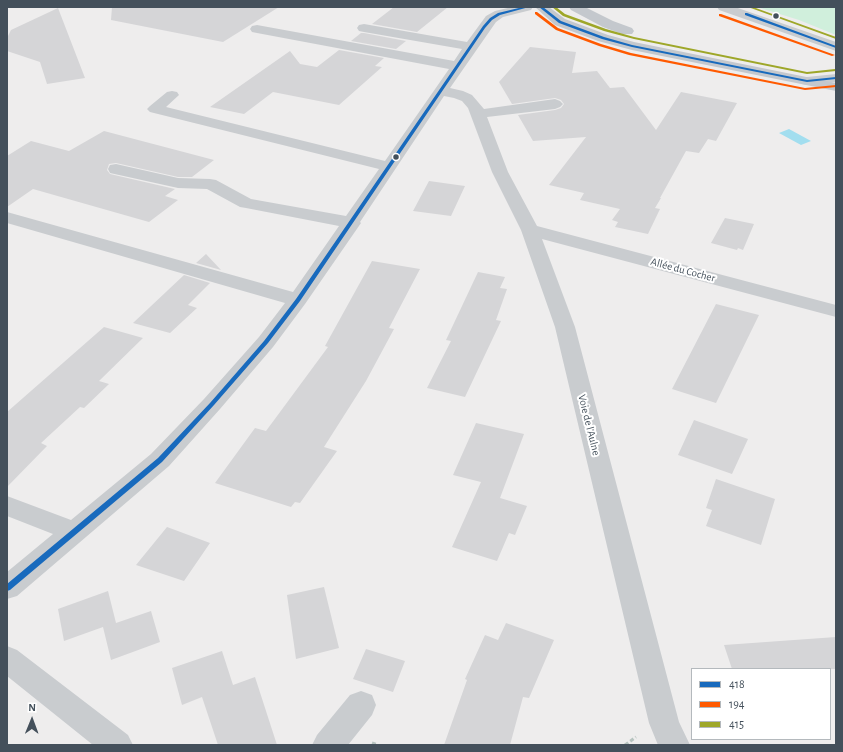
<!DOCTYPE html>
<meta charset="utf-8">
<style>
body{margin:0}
#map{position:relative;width:843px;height:752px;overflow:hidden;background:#eeeded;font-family:"Alegreya Sans",sans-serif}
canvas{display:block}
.frame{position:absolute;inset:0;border:8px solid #44505b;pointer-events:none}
.legend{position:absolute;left:691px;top:668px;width:140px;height:72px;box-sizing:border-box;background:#fff;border:1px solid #b4b9bd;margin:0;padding:5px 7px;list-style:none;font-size:12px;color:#44505b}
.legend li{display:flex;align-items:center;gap:8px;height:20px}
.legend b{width:20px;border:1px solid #b4b9bd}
.north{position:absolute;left:12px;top:700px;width:40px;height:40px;-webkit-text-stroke:3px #fff;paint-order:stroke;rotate:1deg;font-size:11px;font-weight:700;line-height:16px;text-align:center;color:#44505b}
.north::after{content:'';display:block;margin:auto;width:14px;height:18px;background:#44505b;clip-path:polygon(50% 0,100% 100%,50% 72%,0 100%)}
</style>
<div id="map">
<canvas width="843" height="752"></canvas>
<div class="frame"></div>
<ul class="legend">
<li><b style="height:5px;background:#186abd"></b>418</li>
<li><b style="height:5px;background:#ff5a00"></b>194</li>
<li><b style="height:5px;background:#9ea729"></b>415</li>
</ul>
<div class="north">N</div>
</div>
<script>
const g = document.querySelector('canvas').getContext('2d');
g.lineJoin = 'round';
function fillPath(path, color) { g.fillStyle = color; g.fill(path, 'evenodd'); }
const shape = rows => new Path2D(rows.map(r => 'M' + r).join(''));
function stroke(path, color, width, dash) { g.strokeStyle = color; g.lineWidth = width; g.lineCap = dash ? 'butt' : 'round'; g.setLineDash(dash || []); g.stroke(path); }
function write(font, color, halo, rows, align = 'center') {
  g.font = font + ' "Alegreya Sans",sans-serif'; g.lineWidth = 4; g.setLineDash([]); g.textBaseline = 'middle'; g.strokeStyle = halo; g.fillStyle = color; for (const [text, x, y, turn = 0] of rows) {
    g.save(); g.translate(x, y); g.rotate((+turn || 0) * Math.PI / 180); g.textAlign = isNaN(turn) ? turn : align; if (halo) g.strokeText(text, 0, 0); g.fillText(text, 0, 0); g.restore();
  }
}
fillPath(shape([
 [757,7,836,7,836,35,799,20]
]), '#d0efdc');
fillPath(shape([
 [789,129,811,141,801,145,779,133]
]), '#a2deef');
fillPath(shape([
 [112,7,279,7,223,42,111,20],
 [394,7,448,7,417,32,372,24],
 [58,8,85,78,47,84,40,62,7,51,7,38,11,30],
 [361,33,364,33,406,41,396,49,351,41],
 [530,47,576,52,572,73,597,71,610,88,624,87,656,130,681,92,737,103,716,141,708,139,699,153,686,151,660,198,661,198,655,208,660,209,648,234,615,227,618,222,612,220,620,209,580,200,584,193,549,185,586,137,533,141,518,115,555,110,561,108,564,104,561,100,555,98,512,104,499,82],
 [339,50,384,58,375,66,382,67,339,105,273,92,244,114,210,107,290,51,300,64,317,67],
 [104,131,214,160,192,177,178,177,116,163,109,164,107,170,110,174,175,189,165,196,178,200,149,222,33,189,7,207,7,156,31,141,69,151],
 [429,181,465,186,451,216,413,211],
 [725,218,754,224,743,250,738,248,737,250,711,243],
 [206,254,221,270,196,263],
 [372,261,420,269,389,328,394,329,366,381,324,447,337,451,300,503,295,502,291,507,215,483,255,428,266,431,328,347,325,346],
 [478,272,505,277,500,288,507,289,496,320,501,321,465,397,427,388,451,341,446,340],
 [184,275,210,283,188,305,197,308,170,333,133,323],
 [716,304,759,315,716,403,672,389],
 [104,327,143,338,99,381,109,384,84,408,80,407,41,443,47,446,7,487,7,412],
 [694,420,748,439,732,474,678,455],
 [476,423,524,434,500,498,527,506,515,535,509,533,497,561,452,547,481,482,453,475],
 [716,479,775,499,761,545,706,526,712,510,706,508],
 [167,527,210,543,184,581,136,565],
 [324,587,339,648,296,659,287,595],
 [108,591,116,623,151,611,160,642,111,660,103,627,64,641,58,609],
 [506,623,554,640,529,698,523,697,510,745,444,745,467,680,465,679,485,635,498,640],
 [836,637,836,669,732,669,724,645],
 [366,649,405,661,393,692,353,679],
 [222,651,233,685,255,677,277,745,218,745,202,697,182,705,172,668]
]), '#d5d5d7');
stroke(shape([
 [372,743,378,745],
 [625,745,636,737]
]), '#b6c3bf', 3, [4, 2.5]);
fillPath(shape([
 [512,7,533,7,531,10,503,17,496,22,450,88,463,91,472,95,484,109,555,99,560,101,563,104,560,107,555,109,487,117,508,172,537,226,836,305,836,317,542,239,575,327,679,722,690,745,658,745,649,723,555,327,521,230,492,172,468,108,462,101,454,98,444,96,360,222,361,223,305,304,273,347,220,409,169,466,17,596,7,599,7,572,53,534,7,516,7,496,71,520,151,454,204,399,259,337,285,303,7,223,7,212,293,292,339,226,246,208,240,207,207,189,178,188,110,173,108,169,110,165,116,164,178,178,210,179,216,180,251,199,346,216,379,169,150,112,147,109,150,106,167,92,172,91,177,92,179,95,166,107,385,161,449,69,257,33,252,32,250,29,252,26,257,25,454,61,462,49,364,32,359,31,357,28,359,25,364,24,467,42,486,16,495,11,512,7],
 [717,7,735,7,836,42,836,51,719,10,717,7],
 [836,74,836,82,807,85,802,84,800,81,802,78,807,77,836,74],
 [7,646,17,650,128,735,133,745,93,745,7,676,7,646],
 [361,691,372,695,376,705,372,715,348,745,312,745,317,735,350,695,361,691]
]), '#c9cccf');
fillPath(shape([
 [535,7,549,7,565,19,608,35,634,42,836,83,836,91,632,50,598,41,555,25,535,7],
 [569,7,585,7,613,21,632,28,634,31,632,34,622,34,603,27,571,10,569,7]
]), '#c4c8cd');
fillPath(shape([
 [523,7,529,7,500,15,492,20,485,28,300,301,268,343,214,405,162,462,10,590,7,591,7,584,158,458,210,403,264,341,296,299,483,26,490,18,498,13,523,7],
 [539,7,543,7,561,21,604,37,632,45,807,80,836,77,836,79,807,82,632,47,602,39,559,23,539,7],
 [745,13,747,13,836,46,836,48,745,15,745,13]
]), '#186abd');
fillPath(shape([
 [535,12,537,12,558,28,601,44,631,53,805,88,836,85,836,87,805,90,629,55,599,46,556,30,535,14,535,12],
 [719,14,721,14,835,55,832,56,719,16,719,14]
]), '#ff5a00');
fillPath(shape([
 [552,7,556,7,565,14,606,29,634,37,807,72,835,69,836,69,836,71,807,74,634,39,604,31,563,16,552,7],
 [748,7,753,7,836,37,836,39,748,7]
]), '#9ea729');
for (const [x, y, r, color] of [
 [776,16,3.5,"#44505b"],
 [396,157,3.5,"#44505b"]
]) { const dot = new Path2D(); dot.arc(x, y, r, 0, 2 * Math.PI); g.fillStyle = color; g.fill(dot); stroke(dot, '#fff', 1.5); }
write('11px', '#44505b', '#fff', [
 ["Allée du Cocher",683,270,15],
 ["Voie de l'Aulne",589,425,76]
]);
</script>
